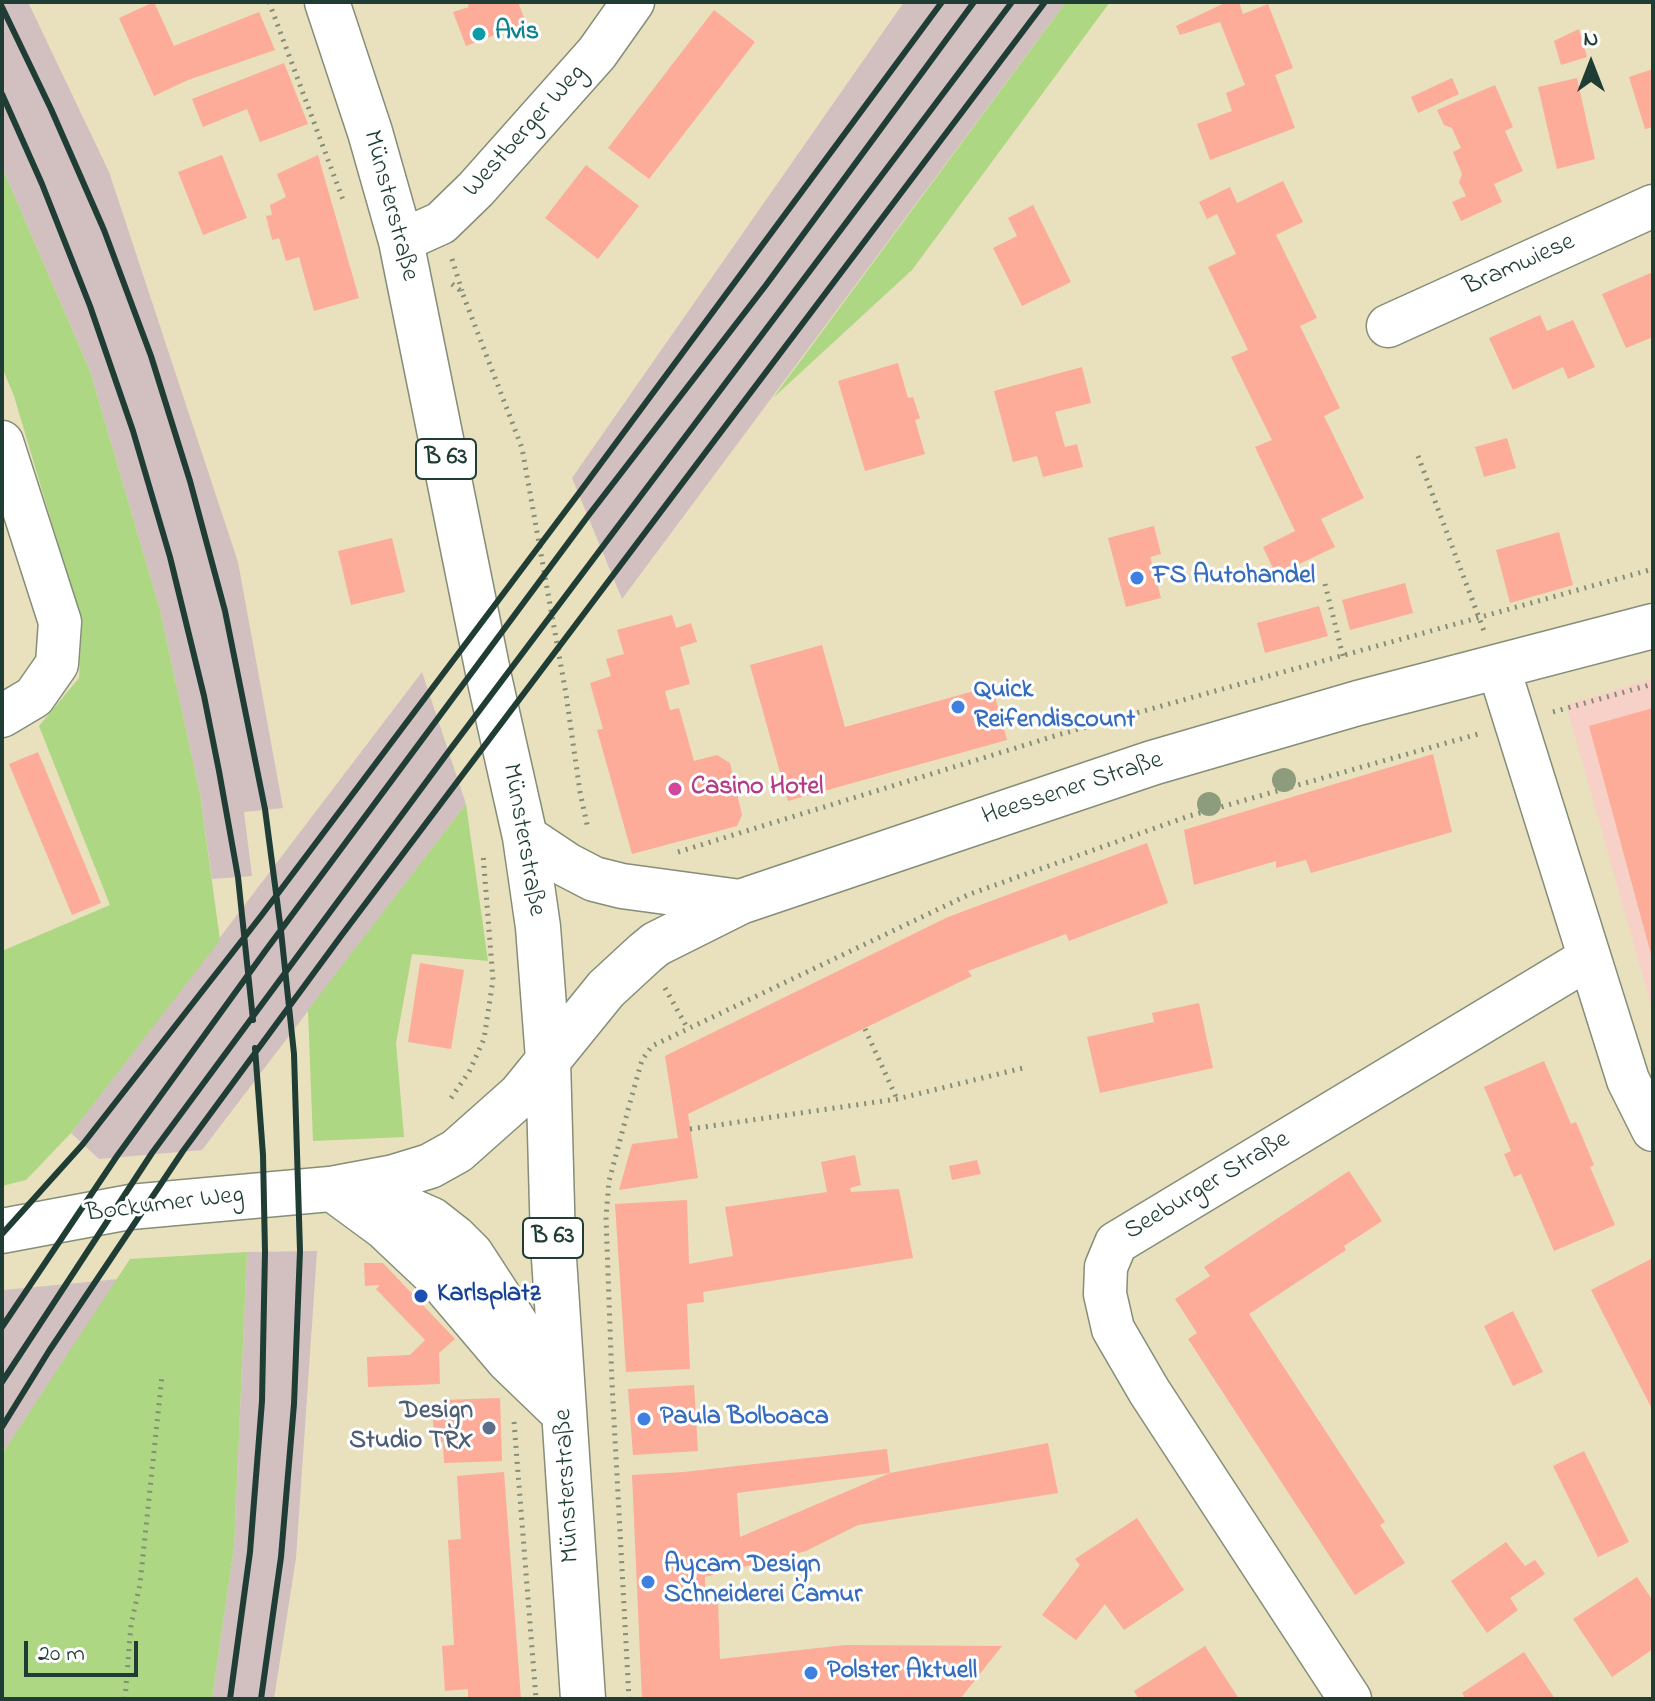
<!DOCTYPE html>
<meta charset="utf-8">
<style>
body{margin:0}
#map{position:relative;width:1655px;height:1701px;overflow:hidden;background:#e9e0bd;font-family:"Indie Flower",sans-serif}
canvas{display:block}
.frame{position:absolute;inset:0;border:4px solid #1f3d34;pointer-events:none}
.north{position:absolute;left:1551px;top:24px;width:80px;height:80px;-webkit-text-stroke:6px #fff;paint-order:stroke;rotate:0deg;font-size:22px;font-weight:700;line-height:32px;text-align:center;color:#1f3d34}
.north::after{content:'';display:block;margin:auto;width:28px;height:36px;background:#1f3d34;clip-path:polygon(50% 0,100% 100%,50% 72%,0 100%)}
.scale{position:absolute;left:24px;top:1641px;width:114px;height:36px;box-sizing:border-box;border:4px solid #1f3d34;border-top:0;padding-left:10px;font-size:24px;line-height:28px;white-space:nowrap;color:#1f3d34;-webkit-text-stroke:6px #fff;paint-order:stroke}
</style>
<div id="map">
<canvas width="1655" height="1701"></canvas>
<div class="frame"></div>
<div class="north">N</div>
<div class="scale">20 m</div>
</div>
<script>
const g = document.querySelector('canvas').getContext('2d');
g.lineJoin = 'round';
function fillPath(path, color) { g.fillStyle = color; g.fill(path, 'evenodd'); }
const shape = rows => new Path2D(rows.map(r => 'M' + r).join(''));
function stroke(path, color, width, dash) { g.strokeStyle = color; g.lineWidth = width; g.lineCap = dash ? 'butt' : 'round'; g.setLineDash(dash || []); g.stroke(path); }
function write(font, color, halo, rows, align = 'center') {
  g.font = font + ' "Indie Flower",sans-serif'; g.lineWidth = 6; g.setLineDash([]); g.textBaseline = 'middle'; g.strokeStyle = halo; g.fillStyle = color; for (const [text, x, y, turn = 0] of rows) {
    g.save(); g.translate(x, y); g.rotate((+turn || 0) * Math.PI / 180); g.textAlign = isNaN(turn) ? turn : align; if (halo) g.strokeText(text, 0, 0); g.fillText(text, 0, 0); g.restore();
  }
}
fillPath(shape([
 [1653,678,1653,1012,1566,705]
]), '#f7d1c7');
fillPath(shape([
 [2,2,28,2,109,172,238,562,283,808,244,812,252,876,212,879,200,794,160,610,90,371,2,167],
 [904,2,1066,2,622,599,572,478],
 [422,672,466,804,202,1150,99,1159,71,1133],
 [317,1251,296,1558,274,1699,212,1699,234,1547,247,1252],
 [119,1279,2,1454,2,1294,4,1290]
]), '#d2bfc0');
fillPath(shape([
 [1066,2,1110,2,912,270,773,398],
 [2,167,90,371,160,610,200,794,220,940,71,1133,26,1180,2,1186,2,951,110,905,39,726,79,678,82,625,14,396,2,367],
 [466,804,488,961,412,954,396,1043,404,1137,313,1141,308,1010],
 [247,1252,234,1547,212,1699,2,1699,2,1454,130,1259]
]), '#add783');
fillPath(shape([
 [154,2,174,46,259,12,275,50,188,80,154,96,119,18],
 [467,2,518,2,526,23,466,46,453,12,469,7],
 [1227,2,1239,2,1243,14,1268,4,1293,68,1275,75,1295,128,1210,160,1197,124,1232,111,1226,93,1245,85,1220,22,1180,35,1176,26],
 [714,10,755,42,649,179,608,148],
 [1579,29,1587,57,1561,65,1554,41],
 [284,63,308,124,260,142,247,109,203,127,192,99],
 [1653,69,1653,127,1645,129,1629,77],
 [1452,78,1459,94,1418,113,1411,97],
 [1577,78,1595,159,1557,169,1538,87],
 [1495,85,1513,127,1505,131,1523,171,1494,184,1502,202,1461,221,1452,202,1466,196,1459,182,1462,174,1453,152,1461,148,1452,128,1444,125,1437,110],
 [222,155,247,218,203,235,178,172],
 [318,155,359,298,314,311,299,257,286,261,279,238,272,240,266,216,272,215,270,205,286,197,277,174],
 [586,165,639,206,598,259,545,218],
 [1283,181,1303,222,1276,235,1317,318,1300,326,1340,408,1324,416,1364,498,1321,519,1335,547,1276,575,1263,547,1295,531,1255,447,1272,440,1231,357,1248,350,1208,267,1236,254,1217,214,1207,219,1199,202,1230,187,1237,203],
 [1033,205,1071,282,1022,306,993,248,1017,236,1008,218],
 [1653,272,1653,337,1626,348,1602,294],
 [1540,315,1547,331,1573,320,1595,367,1568,379,1563,367,1513,390,1489,338],
 [898,363,908,398,913,397,920,418,915,420,925,454,865,471,838,381],
 [1082,367,1091,403,1055,412,1065,447,1077,444,1083,467,1043,477,1037,456,1013,462,994,391],
 [1507,438,1516,468,1484,477,1475,447],
 [1154,526,1161,554,1150,557,1161,598,1126,607,1108,538],
 [1559,532,1573,585,1510,603,1496,550],
 [392,538,405,592,351,605,338,551],
 [1405,583,1413,613,1350,630,1342,600],
 [1319,606,1328,636,1265,653,1257,623],
 [672,615,676,628,691,623,697,642,680,647,690,684,665,691,670,710,679,708,694,761,717,755,730,763,742,815,737,826,632,854,597,730,603,729,590,683,611,676,606,659,624,654,617,630],
 [822,645,845,727,992,686,1007,740,788,801,750,665],
 [1653,708,1653,958,1652,958,1589,726],
 [38,752,101,903,72,915,9,764],
 [1433,754,1452,832,1311,873,1306,860,1276,868,1276,861,1194,885,1184,830],
 [1147,843,1168,903,1069,941,1066,934,968,971,972,976,688,1114,698,1178,619,1190,632,1144,678,1138,665,1056,948,917],
 [420,963,464,970,451,1049,408,1042],
 [1199,1003,1213,1068,1100,1093,1087,1037,1154,1022,1152,1013],
 [1544,1061,1571,1124,1576,1122,1594,1165,1590,1167,1615,1225,1554,1251,1521,1174,1514,1177,1504,1154,1511,1151,1484,1087],
 [855,1155,861,1185,850,1188,851,1192,899,1189,913,1258,703,1292,704,1302,687,1304,690,1369,626,1372,615,1204,687,1200,689,1264,733,1256,725,1207,827,1192,821,1162],
 [977,1160,981,1174,952,1180,949,1166],
 [1349,1171,1382,1221,1344,1246,1346,1250,1249,1314,1385,1522,1380,1525,1405,1563,1355,1595,1188,1339,1197,1333,1175,1299,1210,1276,1204,1267],
 [1653,1258,1653,1411,1591,1290],
 [364,1263,383,1263,455,1339,439,1353,440,1384,368,1387,367,1357,410,1355,425,1340,376,1289,380,1285,365,1286],
 [1513,1311,1543,1372,1513,1386,1484,1326],
 [694,1385,698,1451,633,1455,628,1389],
 [500,1398,502,1461,444,1463,443,1442,434,1442,433,1418,442,1417,441,1400],
 [1048,1443,1058,1493,858,1525,806,1551,705,1577,705,1601,718,1601,720,1659,845,1645,1002,1646,960,1699,642,1699,632,1475,684,1472,887,1449,890,1473,737,1493,740,1537,890,1473],
 [1584,1451,1629,1542,1598,1557,1553,1466],
 [504,1472,521,1699,468,1699,468,1689,445,1691,442,1646,454,1645,448,1540,461,1539,457,1476],
 [1137,1518,1184,1590,1124,1630,1105,1604,1076,1640,1042,1615,1080,1565,1075,1559],
 [1506,1542,1525,1566,1535,1560,1545,1574,1510,1598,1518,1610,1487,1633,1451,1581],
 [1637,1577,1653,1601,1653,1649,1612,1677,1573,1619],
 [1205,1646,1239,1699,1139,1699,1134,1691],
 [1524,1652,1555,1699,1466,1699,1462,1693]
]), '#fcac99');
const minor = shape([
 [401,241,441,223,476,189,597,53,633,2],
 [1388,326,1653,206],
 [2,442,60,622,57,664,34,697,2,716],
 [1498,666,1628,1080,1653,1130],
 [331,1189,384,1228,439,1280,507,1360,561,1412],
 [1350,1699,1149,1391,1113,1329,1105,1294,1106,1267,1116,1243,1589,958]
]);
const major = shape([
 [327,2,370,132,401,241,489,677,525,837,538,927,548,1059,553,1243,583,1699],
 [525,837,567,865,594,879,622,886,740,902],
 [344,1191,398,1205,432,1220,455,1238,471,1254,497,1294,535,1355,557,1401],
 [2,1231,130,1207,330,1189,394,1177,430,1166,457,1151,520,1095,606,989,645,953,656,944,740,902,1152,763,1358,703,1653,626]
]);
stroke(minor, '#848e78', 45);
stroke(major, '#848e78', 47);
stroke(shape([
 [269,2,343,200],
 [452,259,462,291],
 [452,284,462,292,522,448,566,694,580,792,588,829],
 [1418,456,1484,631],
 [1325,584,1343,656],
 [1553,712,1653,684],
 [678,852,1061,734,1653,569],
 [665,988,688,1029],
 [865,1029,897,1099],
 [451,1098,469,1072,484,1039,493,980,483,854],
 [690,1129,897,1099,1023,1068],
 [514,1422,536,1699],
 [125,1699,131,1625,140,1584,162,1376],
 [629,1699,612,1383,606,1217,609,1181,631,1099,642,1060,652,1046,970,894,1189,816,1478,734]
]), '#848e78', 5, [2, 6]);
stroke(minor, '#fff', 42);
stroke(major, '#fff', 44);
stroke(shape([
 [2,7,51,109,104,230,151,356,190,481,225,611,265,809,281,931,294,1054,300,1251,294,1404,281,1557,261,1699],
 [2,94,42,184,90,306,133,431,170,557,204,696,219,771,238,877,253,1020],
 [2,1234,83,1144,261,916,579,493,942,2],
 [2,1327,117,1156,266,950,588,516,766,285,974,2],
 [2,1382,152,1153,449,751,1012,2],
 [2,1427,49,1351,183,1151,341,936,1045,2],
 [230,1699,250,1552,262,1401,265,1252,263,1155,255,1048]
]), '#1f3d34', 6);
g.fillStyle = '#8d9c7d';
for (const [x, y] of [
 [1284,780],
 [1209,804]
]) { g.beginPath(); g.arc(x, y, 12, 0, 2 * Math.PI); g.fill(); }
for (const [x, y, r, color] of [
 [479,34,8,"#0f9aa8"],
 [1137,578,8,"#3f7fe0"],
 [958,707,8,"#3f7fe0"],
 [675,789,8,"#d1479c"],
 [421,1296,8,"#1a4fb4"],
 [644,1419,8,"#3f7fe0"],
 [489,1428,8,"#5c6f8a"],
 [648,1582,8,"#3f7fe0"],
 [811,1673,8,"#3f7fe0"]
]) { const dot = new Path2D(); dot.arc(x, y, r, 0, 2 * Math.PI); g.fillStyle = color; g.fill(dot); stroke(dot, '#fff', 3); }
for (const [x, y, w] of [
 [446,459,60],
 [553,1238,60]
]) { const box = new Path2D(); box.roundRect(x - w / 2, y - 20, w, 40, 6); g.fillStyle = '#fff'; g.fill(box); stroke(box, '#1f3d34', 2); }
write('bold 24px', '#1f3d34', null, [
 ["B 63",446,459],
 ["B 63",553,1238]
]);
write('bold 26px', '#0d838f', '#fff', [
 ["Avis",495,34]
], 'left');
write('26px', '#1f3d34', '#fff', [
 ["Westberger Weg",526,132,-48],
 ["Münsterstraße",389,206,75],
 ["Bramwiese",1520,266,-24],
 ["Heessener Straße",1073,790,-18],
 ["Münsterstraße",522,840,80],
 ["Seeburger Straße",1208,1187,-31],
 ["Bockumer Weg",165,1206,-7],
 ["Münsterstraße",569,1486,-93]
]);
write('bold 26px', '#366cbe', '#fff', [
 ["FS Autohandel",1153,578],
 ["Quick",974,692],
 ["Reifendiscount",974,722],
 ["Paula Bolboaca",660,1419],
 ["Aycam Design",664,1567],
 ["Schneiderei Camur",664,1597],
 ["Polster Aktuell",827,1673]
], 'left');
write('bold 26px', '#b23c85', '#fff', [
 ["Casino Hotel",691,789]
], 'left');
write('bold 26px', '#164399', '#fff', [
 ["Karlsplatz",437,1296]
], 'left');
write('bold 26px', '#4e5e75', '#fff', [
 ["Design",473,1413],
 ["Studio TRX",473,1443]
], 'right');
</script>
